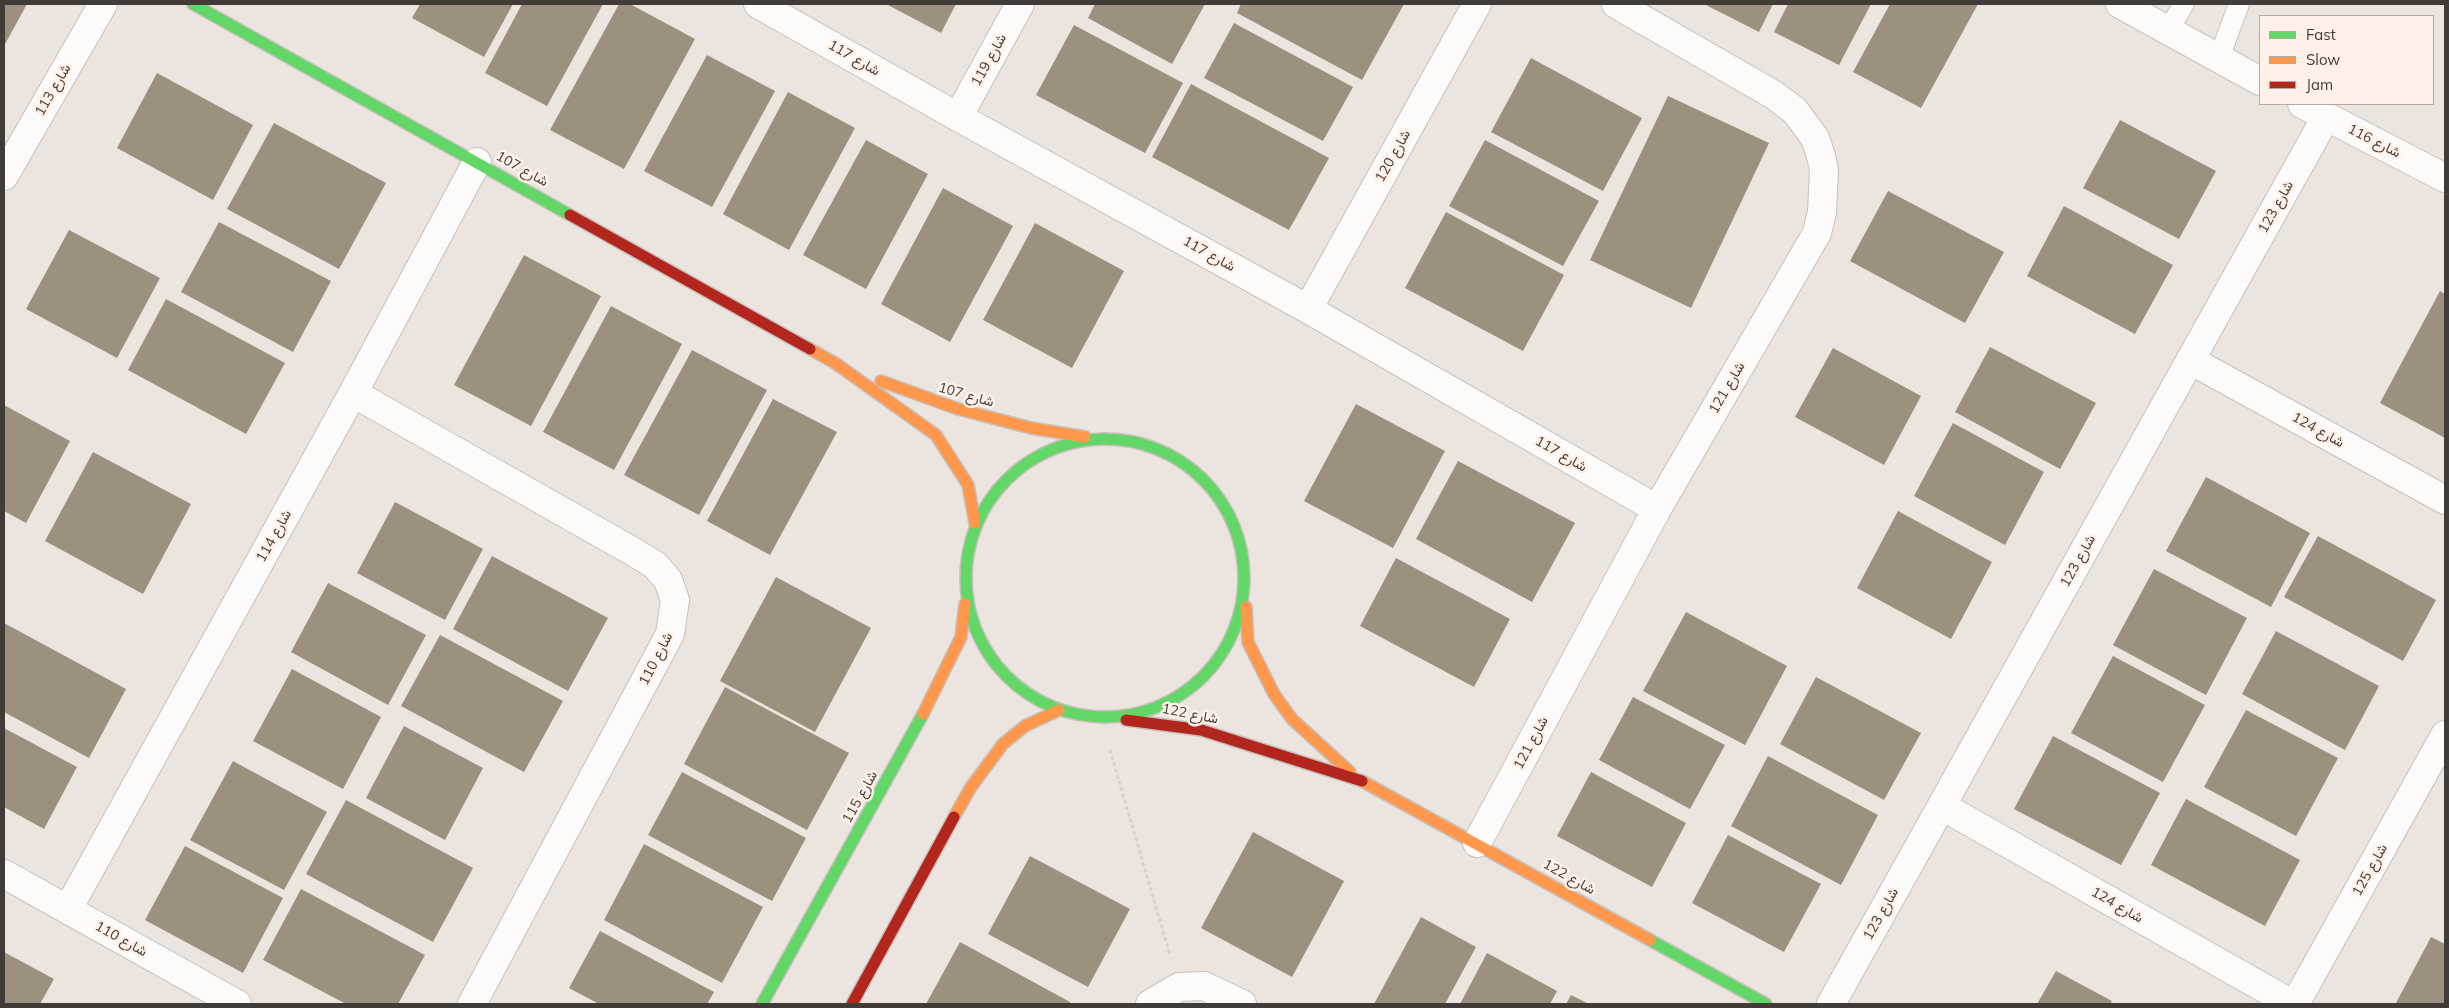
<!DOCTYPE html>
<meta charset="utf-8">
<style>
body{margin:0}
#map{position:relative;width:2449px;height:1008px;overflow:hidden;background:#ece5df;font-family:Mulish,sans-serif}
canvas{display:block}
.frame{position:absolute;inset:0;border:5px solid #413c38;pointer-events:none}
.legend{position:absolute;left:2259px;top:15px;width:175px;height:90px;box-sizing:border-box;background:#fff1e7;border:1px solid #b3a9a1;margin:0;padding:6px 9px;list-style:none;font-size:15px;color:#413c38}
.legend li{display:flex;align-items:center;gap:10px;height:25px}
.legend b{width:25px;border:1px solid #b3a9a1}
</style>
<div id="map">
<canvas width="2449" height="1008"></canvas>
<div class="frame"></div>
<ul class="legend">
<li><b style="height:6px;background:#63d668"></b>Fast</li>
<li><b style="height:6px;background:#ff974d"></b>Slow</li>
<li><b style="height:6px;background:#b3261e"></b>Jam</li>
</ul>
</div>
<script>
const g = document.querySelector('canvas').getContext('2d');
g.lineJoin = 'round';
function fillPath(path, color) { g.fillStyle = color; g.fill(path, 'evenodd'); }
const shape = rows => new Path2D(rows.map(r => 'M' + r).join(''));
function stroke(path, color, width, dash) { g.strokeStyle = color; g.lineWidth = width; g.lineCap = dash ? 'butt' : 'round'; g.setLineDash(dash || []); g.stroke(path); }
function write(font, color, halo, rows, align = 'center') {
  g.font = font + ' Mulish,Vazirmatn,sans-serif'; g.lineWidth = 5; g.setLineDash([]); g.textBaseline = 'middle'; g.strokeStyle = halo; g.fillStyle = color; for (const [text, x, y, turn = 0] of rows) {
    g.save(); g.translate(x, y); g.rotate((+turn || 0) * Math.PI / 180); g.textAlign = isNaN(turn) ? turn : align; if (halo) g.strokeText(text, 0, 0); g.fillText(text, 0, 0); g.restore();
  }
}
fillPath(shape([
 [4,4,27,4,4,46],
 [420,4,513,4,484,57,412,18],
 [522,4,603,4,547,106,485,73],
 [619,4,630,4,695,39,624,169,550,130],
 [886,4,956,4,941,33],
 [1095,4,1205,4,1172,64,1088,18],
 [1241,4,1404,4,1362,80,1237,13],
 [1704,4,1773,4,1759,32],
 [1788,4,1871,4,1839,65,1774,32],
 [1890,4,1978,4,1921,108,1853,72],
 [1234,23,1353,87,1323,141,1204,78],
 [1074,25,1183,83,1145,153,1036,95],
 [707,55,775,91,712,207,644,171],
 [1531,58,1642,118,1603,191,1491,132],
 [157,73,253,125,213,200,117,148],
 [1191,84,1329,158,1289,230,1152,157],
 [788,92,855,128,789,250,723,214],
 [1668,96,1769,143,1691,308,1590,260],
 [2120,120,2216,171,2179,239,2083,188],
 [274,123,386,183,339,269,227,209],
 [866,140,928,174,866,289,803,255],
 [1485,140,1599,201,1563,266,1449,206],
 [943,188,1013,226,950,342,881,304],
 [1888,191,2004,252,1965,323,1850,261],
 [2064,206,2173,265,2135,334,2027,276],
 [1446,212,1564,275,1523,351,1405,288],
 [219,222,331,281,293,352,181,292],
 [1035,223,1124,271,1072,368,983,320],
 [69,230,160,278,117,358,26,309],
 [524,255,601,296,531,426,454,385],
 [2440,291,2445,294,2445,438,2380,403],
 [166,299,285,363,246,434,128,370],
 [611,306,682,344,614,470,543,432],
 [1990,347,2096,403,2060,469,1955,412],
 [1833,348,1921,396,1884,465,1795,417],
 [692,350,767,390,699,515,624,475],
 [773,399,837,432,770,555,707,521],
 [1356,404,1445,451,1393,548,1304,501],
 [4,405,70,441,26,523,4,511],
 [1953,423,2044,472,2005,545,1914,496],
 [93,452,191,504,143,594,45,541],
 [1458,461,1575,523,1532,602,1416,539],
 [2206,477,2310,533,2271,607,2166,551],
 [395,502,483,549,445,620,357,573],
 [1898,511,1992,562,1951,639,1857,588],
 [2318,536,2436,600,2403,661,2284,597],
 [492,556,608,618,568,691,453,629],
 [1396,558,1510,619,1474,687,1360,626],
 [2154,569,2247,618,2206,695,2113,645],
 [776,577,871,628,815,732,720,681],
 [328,583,426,635,388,705,291,652],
 [1686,612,1787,666,1745,745,1643,691],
 [4,623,126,689,89,758,4,712],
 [2276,631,2379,686,2345,750,2242,694],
 [440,635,563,701,524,772,401,706],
 [2113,656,2205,705,2163,782,2071,733],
 [292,669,381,717,343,789,253,741],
 [1816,677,1921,733,1884,800,1780,744],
 [725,687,849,753,807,830,684,764],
 [1633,697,1725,745,1690,809,1599,760],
 [2246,710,2338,758,2296,836,2204,787],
 [404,726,483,768,445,840,366,798],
 [4,728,77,767,44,829,4,807],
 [2053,736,2160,793,2121,865,2014,809],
 [1768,756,1878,815,1841,885,1731,826],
 [233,761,327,812,284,890,190,840],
 [682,772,806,838,772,901,648,835],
 [1591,772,1686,823,1652,887,1557,836],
 [2186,799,2300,860,2265,926,2151,865],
 [346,800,473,868,433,942,306,874],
 [1253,832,1344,881,1292,977,1201,928],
 [1728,835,1821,884,1784,952,1692,903],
 [644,844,763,907,722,983,604,920],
 [185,846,283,898,243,973,145,920],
 [1030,856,1130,909,1088,987,988,934],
 [301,889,425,955,398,1004,346,1004,263,960],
 [1421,917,1476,947,1445,1004,1374,1004],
 [600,931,714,992,707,1004,599,1004,569,988],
 [2431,937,2445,944,2445,1004,2397,1004,2396,1003],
 [960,942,1070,1002,1069,1004,926,1004],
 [4,952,54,979,40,1004,4,1004],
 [1487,953,1557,991,1550,1004,1460,1004],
 [2056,971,2112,1001,2110,1004,2037,1004],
 [1571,995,1589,1004,1566,1004]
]), '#9c907e');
const lane = shape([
 [2168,30,2184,4],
 [2219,58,2239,4]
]);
const street = shape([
 [758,4,958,117,1308,309,1657,509],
 [2120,4,2260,81],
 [2302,104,2445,178],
 [958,117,1020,4],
 [4,176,103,4],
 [1308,309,1477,4],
 [2190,360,2445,500],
 [353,393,632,551,655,565,668,580,675,600,670,634,472,1004],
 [1942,806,2292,1004],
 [1477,843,1657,509,1817,233,1822,212,1824,170,1821,156,1815,138,1795,111,1774,95,1616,4],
 [4,874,237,1004],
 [68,909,353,393,477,162],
 [1150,1004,1179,987,1204,986,1242,1004],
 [1831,1004,2326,117],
 [2295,1004,2445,735]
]);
const fast = shape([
 [193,4,570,215],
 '966 578a139 139 0 1 1 278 0a139 139 0 1 1-278 0Z',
 [1650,940,1766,1004],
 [762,1004,923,714]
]);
const slow = shape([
 [810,349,835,363,936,435,968,485,975,523],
 [881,381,958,409,1031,428,1085,437],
 [1246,607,1248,642,1274,694,1292,719,1350,772],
 [923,714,961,637,965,604],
 [1362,781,1650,940],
 [954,817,971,787,1003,744,1025,726,1059,710]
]);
const jam = shape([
 [570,215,810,349],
 [1126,720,1201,730,1362,781],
 [852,1004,954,817]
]);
stroke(lane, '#c7c1bc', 22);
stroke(street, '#c7c1bc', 30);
stroke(fast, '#c7c1bc', 14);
stroke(slow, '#c7c1bc', 14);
stroke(jam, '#c7c1bc', 14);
stroke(shape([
 [1110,750,1170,955]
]), '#d5d3d1', 3, [4, 2.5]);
stroke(lane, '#fcfbfa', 20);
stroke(street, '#fcfbfa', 28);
stroke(fast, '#63d668', 11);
stroke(slow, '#ff974d', 11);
stroke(jam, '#b3261e', 11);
write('14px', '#413c38', '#fff1e7', [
 ["شارع 117",854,58,30],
 ["شارع 119",989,60,-61],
 ["شارع 113",53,90,-60],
 ["شارع 116",2374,141,27],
 ["شارع 120",1393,156,-61],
 ["شارع 107",522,169,29],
 ["شارع 123",2276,207,-61],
 ["شارع 117",1209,254,29],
 ["شارع 121",1727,388,-60],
 ["شارع 107",966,395,16],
 ["شارع 124",2318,430,29],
 ["شارع 117",1561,454,30],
 ["شارع 114",274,536,-61],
 ["شارع 123",2078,561,-61],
 ["شارع 110",656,659,-63],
 ["شارع 122",1190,714,11],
 ["شارع 121",1531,743,-62],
 ["شارع 115",860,797,-61],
 ["شارع 125",2370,870,-61],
 ["شارع 122",1569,877,29],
 ["شارع 124",2117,905,30],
 ["شارع 123",1881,914,-61],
 ["شارع 110",121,939,29]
]);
</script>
